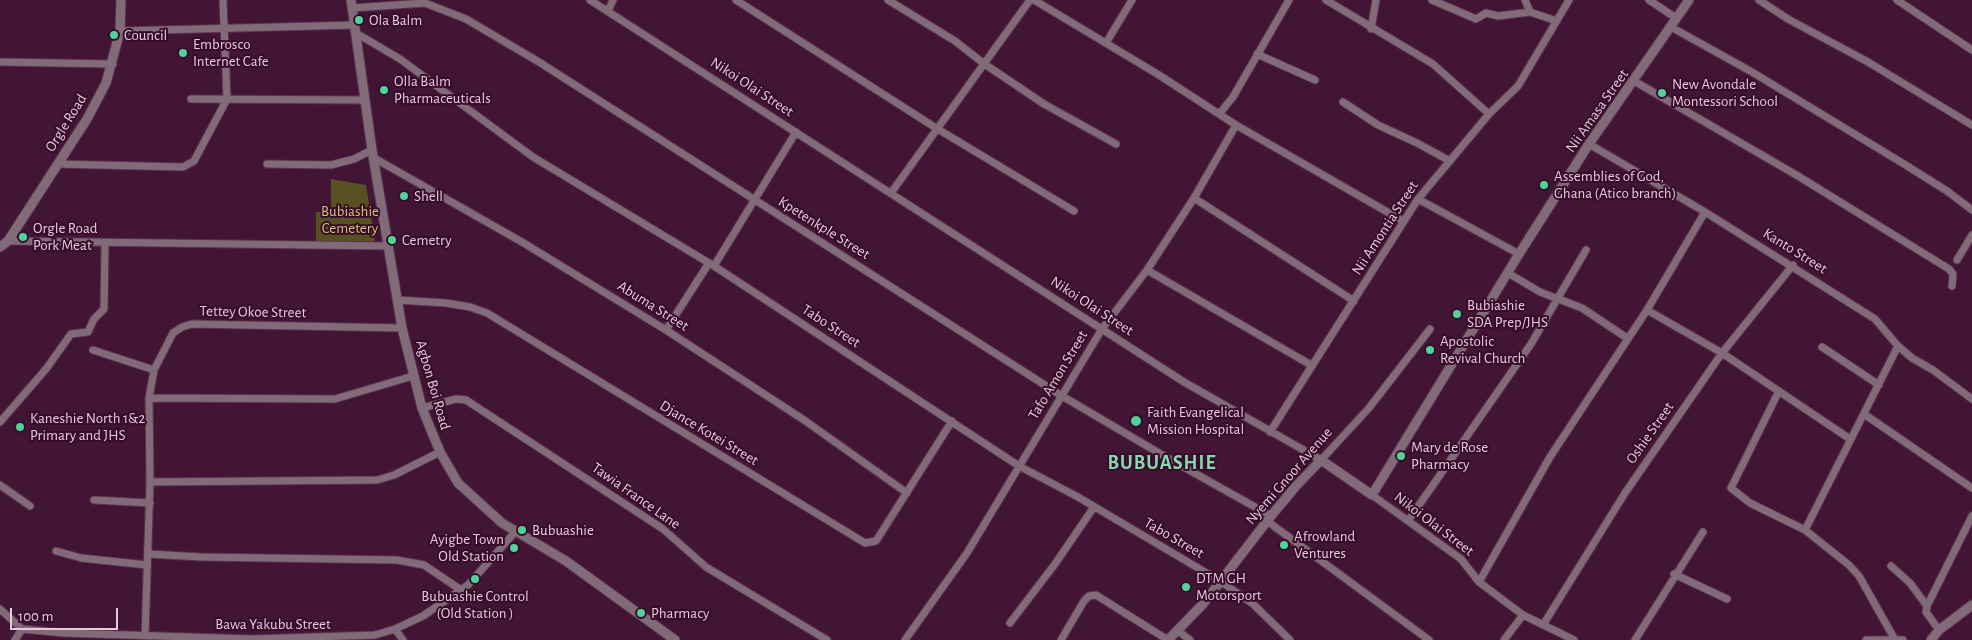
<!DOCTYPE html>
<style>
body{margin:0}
#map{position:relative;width:1972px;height:640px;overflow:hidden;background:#421534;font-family:"Alegreya Sans",sans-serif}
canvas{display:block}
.scale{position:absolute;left:10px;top:608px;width:108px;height:22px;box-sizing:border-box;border:2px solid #e7cadc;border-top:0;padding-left:6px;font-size:15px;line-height:18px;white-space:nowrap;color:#e7cadc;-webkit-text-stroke:4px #370b2a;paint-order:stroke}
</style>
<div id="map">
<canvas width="1972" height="640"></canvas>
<div class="scale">100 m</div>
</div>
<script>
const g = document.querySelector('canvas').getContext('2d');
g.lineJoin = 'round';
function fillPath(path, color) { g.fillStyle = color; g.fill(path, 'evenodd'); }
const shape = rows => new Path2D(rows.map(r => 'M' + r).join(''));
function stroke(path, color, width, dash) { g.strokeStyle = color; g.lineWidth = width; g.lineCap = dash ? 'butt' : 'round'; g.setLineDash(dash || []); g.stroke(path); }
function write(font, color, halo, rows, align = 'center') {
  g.font = font + ' "Alegreya Sans",sans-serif'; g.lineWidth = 4; g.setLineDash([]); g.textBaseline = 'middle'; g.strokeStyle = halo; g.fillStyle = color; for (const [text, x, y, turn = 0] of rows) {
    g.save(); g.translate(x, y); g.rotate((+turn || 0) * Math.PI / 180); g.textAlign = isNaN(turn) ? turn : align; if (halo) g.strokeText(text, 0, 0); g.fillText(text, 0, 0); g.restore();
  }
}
fillPath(shape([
 [331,179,366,185,375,241,316,242,316,212,331,212]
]), '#565023');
const minor = shape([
 [590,0,1184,382,1321,460,1369,408,1430,329],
 [736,0,936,128,1074,211],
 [888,0,955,41,983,63,1044,104,1116,144],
 [1034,0,1159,75,1236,125,1403,221],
 [1326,0,1433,64,1489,114],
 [1432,0,1476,19,1486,13,1498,16,1530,12,1557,21],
 [1525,0,1530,12],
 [1649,0,1676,18],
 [1759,0,1788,19,1868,62,1972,125],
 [1897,0,1972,50],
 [352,8,425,3,466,19,539,62,1062,396,1164,456,1271,516],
 [608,11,613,0],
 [1671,27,1752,72,1904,164,1947,191,1972,210],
 [1371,29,1376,0],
 [120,31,355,25],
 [356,33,400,59,533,157,714,266,1019,466,1078,497,1220,581,1253,604,1290,640],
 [1106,43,1132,0],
 [1257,54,1315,80],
 [0,62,113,64],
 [1634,81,1798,176,1949,269,1953,274,1952,286],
 [191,99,366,100],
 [1343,102,1378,125,1417,143,1450,161],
 [1220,113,1233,97,1289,0],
 [1589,144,1705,212,1875,319,1898,346,1912,358,1933,370,1972,399],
 [374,158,522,242,666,330,804,420,907,493],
 [57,164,183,167,194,161,227,99,223,0],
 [267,164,331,165,354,159,372,150],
 [891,193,1030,0],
 [1194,198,1354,301],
 [1418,199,1519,254],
 [8,241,387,246],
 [1957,260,1972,235],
 [714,266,796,132],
 [1147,270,1311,365],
 [1508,273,1540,292,1582,308,1627,338],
 [397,300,446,303,470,307,487,313,865,543,876,541,952,421],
 [1647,310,1722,353,1850,439],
 [666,330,709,263],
 [1822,347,1879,385],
 [93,350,154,370],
 [1778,393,1731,488,1750,503,1805,530,1849,565,1859,576,1894,638],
 [149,398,335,399,413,376],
 [422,408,456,399,466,400,663,529,706,567,827,640],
 [1864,414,1972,488],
 [0,422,46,369,71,334,88,332,94,319,104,309,105,243],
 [1270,432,1418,199,1489,114,1518,86,1569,0],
 [150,482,377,480,394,475,440,452],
 [0,485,30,506],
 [1372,495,1461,559,1479,582,1523,615,1574,640],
 [94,500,150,503],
 [1267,521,1429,640],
 [1408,521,1531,344,1586,250],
 [1805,530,1898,346],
 [56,551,81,558,147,565],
 [148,554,201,557,397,560,424,565,461,590],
 [1891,566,1910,583,1927,606,1926,612,1939,630],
 [1674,574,1727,599],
 [1479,582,1550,457,1647,310,1705,212],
 [1927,606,1972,516],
 [0,609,22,629,64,633,253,639,375,635,395,629,423,616,468,585,516,531],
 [1010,623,1055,564,1094,507],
 [1543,625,1625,493,1722,353,1793,265],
 [395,629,403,640],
 [1177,630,1190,640],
 [145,636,150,482,149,398,154,370,173,333,182,327,192,324,402,328],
 [15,640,22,629],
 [905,640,967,553,1102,329,1147,270,1194,198,1236,125],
 [1061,640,1084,601,1089,596,1096,595,1168,640],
 [1504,640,1523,615],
 [1635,640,1703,532],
 [1866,640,1903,640]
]);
const tertiary = shape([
 [351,0,372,150,402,328,422,408,440,452,458,483,502,523,566,561,675,640],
 [0,247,8,241,87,119,106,83,120,31,121,0],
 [1168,640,1203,604,1271,516,1296,486,1321,460,1372,495,1519,254,1589,144,1689,0],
 [1931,640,1939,630,1972,605]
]);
stroke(minor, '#5c324f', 9);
stroke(tertiary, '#5c324f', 11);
stroke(minor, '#826b79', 7);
stroke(tertiary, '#826b79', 9);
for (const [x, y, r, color] of [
 [359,20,5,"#4fd399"],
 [114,35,5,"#4fd399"],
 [183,53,5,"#4fd399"],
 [384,90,5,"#4fd399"],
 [1662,93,5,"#4fd399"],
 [1544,185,5,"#4fd399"],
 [404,196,5,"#4fd399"],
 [23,237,5,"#4fd399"],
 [392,240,5,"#4fd399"],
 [1457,314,5,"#4fd399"],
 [1430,350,5,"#4fd399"],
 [1136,421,6,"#4fd399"],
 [20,427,5,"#4fd399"],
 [1401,456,5,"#4fd399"],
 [522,530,5,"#4fd399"],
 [1284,545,5,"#4fd399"],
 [514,548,5,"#4fd399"],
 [475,579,5,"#4fd399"],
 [1186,587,5,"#4fd399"],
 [641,613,5,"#4fd399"]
]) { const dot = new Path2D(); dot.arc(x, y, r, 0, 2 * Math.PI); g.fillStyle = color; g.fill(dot); stroke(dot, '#370b2a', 2); }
write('15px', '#e7cadc', '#370b2a', [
 ["Ola Balm",369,20],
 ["Council",124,35],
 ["Embrosco",193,44],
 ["Internet Cafe",193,61],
 ["Olla Balm",394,81],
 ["Pharmaceuticals",394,98],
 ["New Avondale",1672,84],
 ["Montessori School",1672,101],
 ["Assemblies of God,",1554,176],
 ["Ghana (Atico branch)",1554,193],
 ["Shell",414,196],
 ["Orgle Road",33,228],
 ["Pork Meat",33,245],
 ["Cemetry",402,240],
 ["Bubiashie",1467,305],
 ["SDA Prep/JHS",1467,322],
 ["Apostolic",1440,341],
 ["Revival Church",1440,358],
 ["Faith Evangelical",1147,412],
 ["Mission Hospital",1147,429],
 ["Kaneshie North 1&2",30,418],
 ["Primary and JHS",30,435],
 ["Mary de Rose",1411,447],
 ["Pharmacy",1411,464],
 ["Bubuashie",532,530],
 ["Afrowland",1294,536],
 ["Ventures",1294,553],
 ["Ayigbe Town",504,539,"right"],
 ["Old Station",504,556,"right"],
 ["DTM GH",1196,578],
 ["Motorsport",1196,595],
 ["Bubuashie Control",475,596,"center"],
 ["(Old Station )",475,613,"center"],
 ["Pharmacy",651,613]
], 'left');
write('15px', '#e7cadc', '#370b2a', [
 ["Nikoi Olai Street",752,87,33],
 ["Nii Amasa Street",1597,111,-55],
 ["Orgle Road",66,123,-58],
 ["Kpetenkple Street",824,228,32],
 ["Nii Amontia Street",1385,228,-57],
 ["Kanto Street",1795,251,32],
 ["Abuma Street",653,306,32],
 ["Nikoi Olai Street",1092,306,33],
 ["Tettey Okoe Street",253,312,1],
 ["Tabo Street",831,326,33],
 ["Tafo Amon Street",1058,375,-59],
 ["Agbon Boi Road",433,385,74],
 ["Djance Kotei Street",709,433,31],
 ["Oshie Street",1650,433,-55],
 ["Nyemi Gnoor Avenue",1289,476,-49],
 ["Tawia France Lane",636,496,35],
 ["Nikoi Olai Street",1434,524,37],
 ["Tabo Street",1174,538,30],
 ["Bawa Yakubu Street",273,624]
]);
write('15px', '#d2c56b', '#370b2a', [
 ["Bubiashie",350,211],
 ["Cemetery",350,228]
]);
g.letterSpacing = '1px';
write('bold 20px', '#86d8ae', '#370b2a', [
 ["BUBUASHIE",1162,463]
]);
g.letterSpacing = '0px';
</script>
